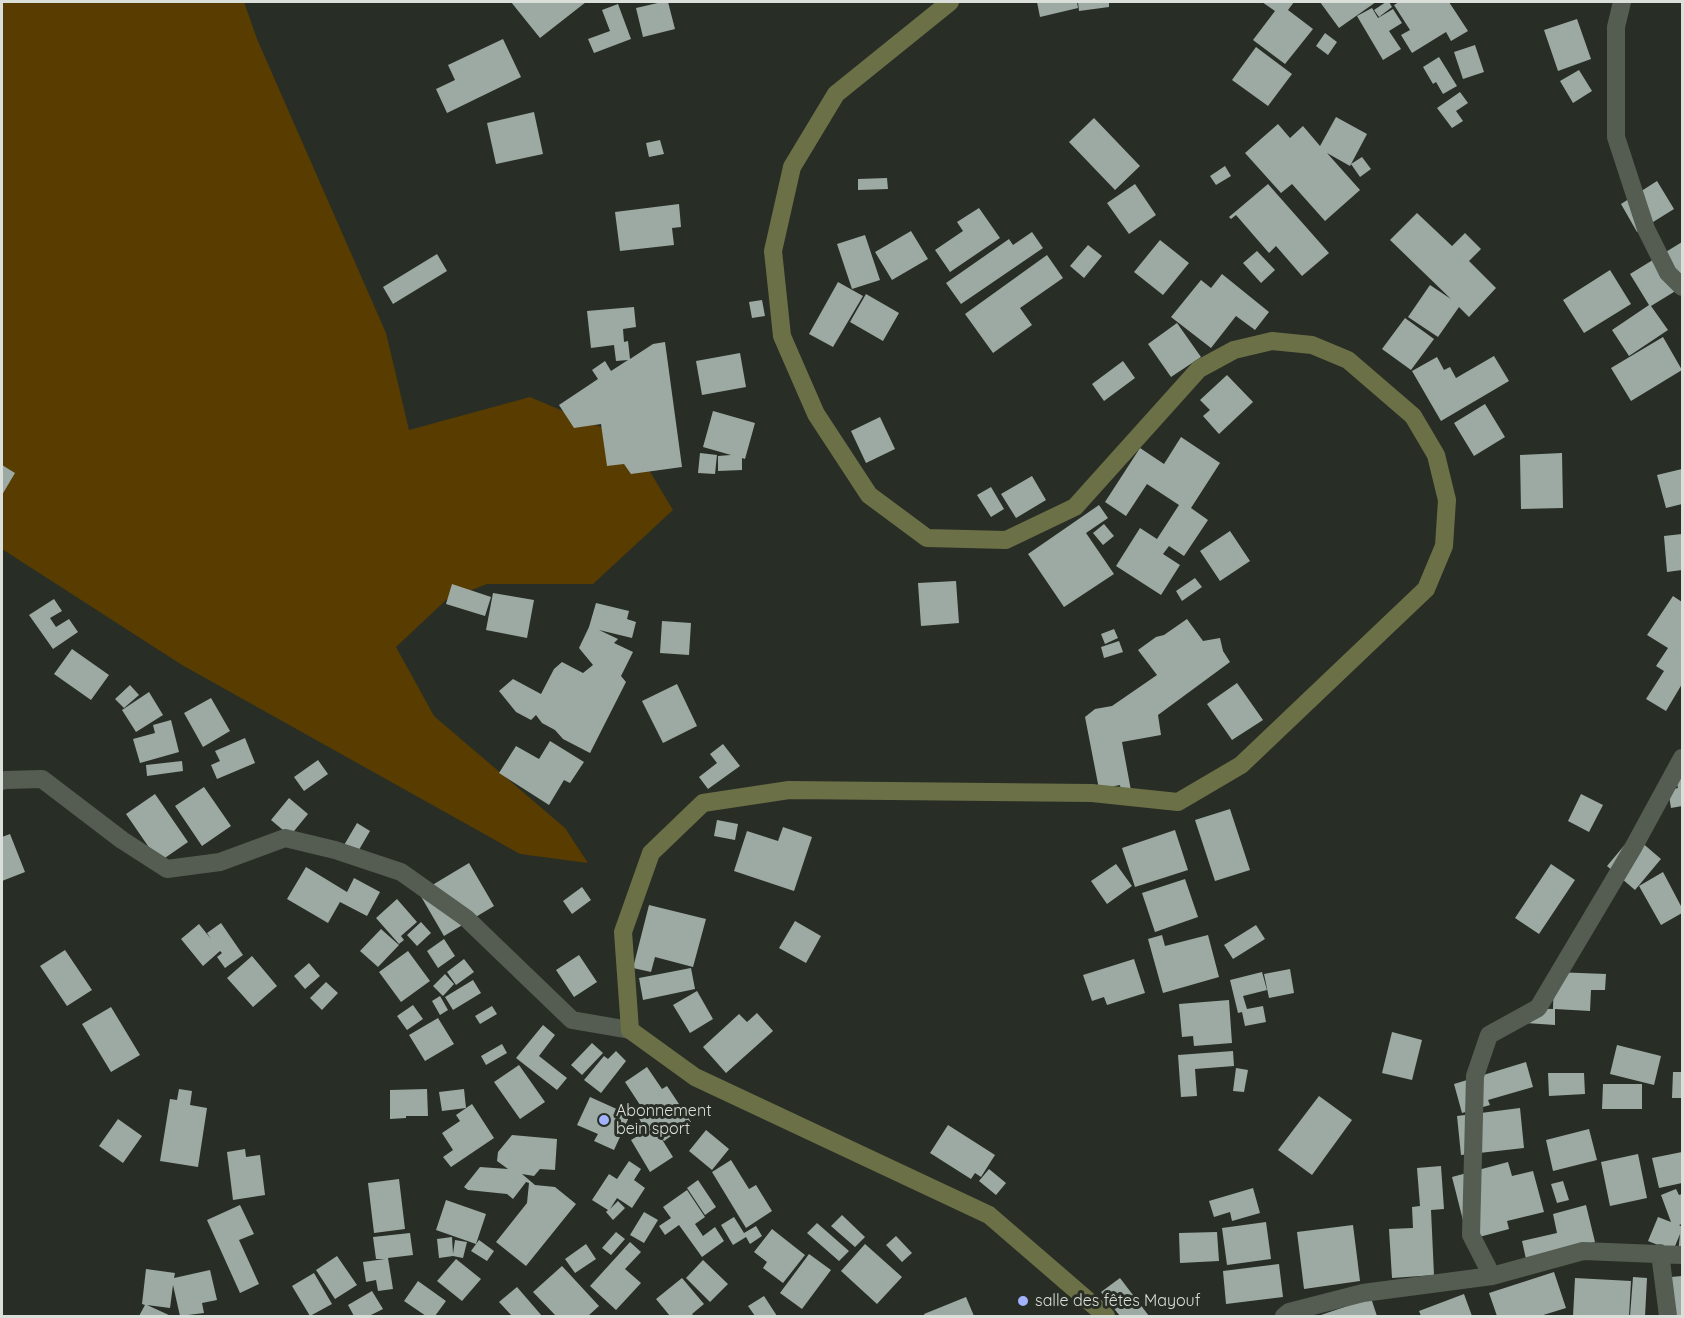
<!DOCTYPE html>
<meta charset="utf-8">
<style>
body{margin:0}
#map{position:relative;width:1684px;height:1318px;overflow:hidden;background:#282e25;font-family:Quicksand,sans-serif}
canvas{display:block}
.frame{position:absolute;inset:0;border:3px solid #dbdfd9;pointer-events:none}
</style>
<div id="map">
<canvas width="1684" height="1318"></canvas>
<div class="frame"></div>
</div>
<script>
const g = document.querySelector('canvas').getContext('2d');
g.lineJoin = 'round';
function fillPath(path, color) { g.fillStyle = color; g.fill(path, 'evenodd'); }
const shape = rows => new Path2D(rows.map(r => 'M' + r).join(''));
function stroke(path, color, width, dash) { g.strokeStyle = color; g.lineWidth = width; g.lineCap = dash ? 'butt' : 'round'; g.setLineDash(dash || []); g.stroke(path); }
function write(font, color, halo, rows, align = 'center') {
  g.font = font + ' Quicksand,sans-serif'; g.lineWidth = 6; g.setLineDash([]); g.textBaseline = 'middle'; g.strokeStyle = halo; g.fillStyle = color; for (const [text, x, y, turn = 0] of rows) {
    g.save(); g.translate(x, y); g.rotate((+turn || 0) * Math.PI / 180); g.textAlign = isNaN(turn) ? turn : align; if (halo) g.strokeText(text, 0, 0); g.fillText(text, 0, 0); g.restore();
  }
}
fillPath(shape([
 [2,2,244,2,257,39,386,333,409,430,530,397,631,440,673,510,593,584,487,584,446,600,396,647,434,716,565,828,588,863,520,854,182,665,2,549]
]), '#583c00');
fillPath(shape([
 [511,2,586,2,540,38],
 [662,2,668,2,675,29,643,37,636,8],
 [1037,2,1077,2,1078,8,1040,17],
 [1078,2,1109,2,1109,7,1079,11],
 [1262,2,1294,2,1288,10,1313,29,1285,64,1253,40,1275,11],
 [1320,2,1376,2,1339,28],
 [1386,2,1389,2,1392,7,1379,17,1374,10],
 [1399,2,1449,2,1468,31,1451,41,1446,32,1412,53,1401,35,1410,30,1394,5],
 [618,4,631,39,594,53,588,39,610,31,602,10],
 [1372,8,1378,18,1393,9,1402,23,1389,31,1401,49,1383,60,1357,16],
 [1577,19,1591,59,1558,71,1544,30],
 [1325,33,1337,42,1328,55,1316,46],
 [503,39,521,77,447,113,436,89,455,80,448,65],
 [1475,45,1484,72,1463,79,1454,52],
 [1256,47,1292,74,1268,106,1232,80],
 [1439,57,1457,86,1443,94,1436,82,1433,84,1423,67],
 [1579,70,1592,91,1573,103,1560,81],
 [1460,92,1468,103,1456,111,1463,121,1452,128,1437,108],
 [534,112,543,154,496,164,487,123],
 [1336,117,1367,134,1350,166,1327,153,1360,190,1325,221,1292,184,1281,193,1245,153,1278,124,1290,138,1303,126,1320,146],
 [1094,118,1140,166,1115,190,1069,142],
 [660,140,664,154,649,157,646,143],
 [1362,157,1371,169,1360,177,1351,164],
 [1225,166,1231,176,1216,185,1210,176],
 [887,178,888,189,858,190,858,179],
 [1657,181,1674,209,1637,232,1621,204],
 [1135,184,1156,215,1129,234,1107,203],
 [1268,184,1329,253,1302,276,1276,246,1269,253,1236,215,1231,219,1229,217],
 [679,204,681,227,672,228,674,245,620,251,615,212],
 [979,208,1000,238,950,272,935,250,963,231,957,222],
 [1417,213,1452,246,1465,233,1481,249,1469,261,1496,288,1469,317,1459,307,1438,337,1408,317,1430,285,1451,299,1390,240],
 [911,231,928,259,892,280,875,252],
 [1032,232,1043,248,961,304,946,283,1009,239,1013,245],
 [865,235,880,280,852,289,837,244],
 [1160,240,1189,263,1163,295,1134,272],
 [1682,242,1682,287,1651,306,1668,330,1629,356,1612,330,1649,305,1630,274],
 [1088,245,1102,256,1084,278,1070,266],
 [1257,251,1275,270,1261,283,1243,263],
 [437,254,447,271,393,304,383,287],
 [1047,255,1063,278,1020,308,1032,325,993,353,965,314],
 [1610,270,1631,304,1584,333,1563,300],
 [1222,274,1269,312,1255,330,1236,316,1211,348,1171,317,1201,280,1211,288],
 [838,282,863,296,833,347,809,334],
 [866,294,899,313,883,341,850,322],
 [762,300,765,316,752,318,749,302],
 [634,307,636,327,623,329,624,342,628,341,630,359,653,344,665,342,682,467,631,474,624,464,607,466,601,424,574,428,559,405,598,379,592,370,605,361,611,371,628,360,616,361,614,345,591,348,587,311],
 [1405,318,1434,339,1411,370,1382,349],
 [1177,323,1201,357,1171,377,1148,344],
 [1663,337,1682,370,1631,401,1611,368],
 [740,353,746,387,702,395,696,361],
 [1494,356,1509,381,1441,421,1412,371,1437,357,1444,370,1450,367,1456,378],
 [1123,361,1135,378,1104,401,1092,384],
 [1227,375,1253,402,1219,434,1203,416,1210,410,1200,400],
 [1485,404,1505,437,1474,456,1454,423],
 [713,411,755,423,745,459,742,458,742,470,718,471,718,456,731,455,703,447],
 [880,417,895,449,866,463,851,431],
 [1181,437,1220,463,1191,508,1208,520,1184,556,1169,546,1163,554,1180,565,1161,595,1116,566,1140,528,1157,539,1179,505,1147,484,1126,516,1105,502,1140,448,1164,464],
 [700,453,717,455,715,474,698,473],
 [1562,453,1563,508,1521,509,1520,455],
 [2,465,15,473,2,495],
 [1682,469,1682,504,1666,508,1657,475],
 [1032,476,1046,500,1016,518,1001,494],
 [991,487,1004,509,991,517,977,495],
 [1099,505,1108,518,1086,533,1114,574,1064,607,1028,554],
 [1104,524,1114,536,1103,545,1093,533],
 [1230,531,1250,561,1220,581,1200,551],
 [1682,534,1682,570,1667,572,1664,536],
 [1195,578,1202,587,1182,601,1176,591],
 [956,581,959,623,921,626,918,583],
 [452,584,491,597,485,616,446,604],
 [493,593,534,600,527,638,486,630],
 [1673,596,1682,602,1682,684,1666,711,1646,699,1664,671,1656,666,1668,648,1647,635],
 [54,599,62,611,50,618,56,627,69,619,78,632,53,649,29,615],
 [596,603,629,611,627,619,636,622,632,638,599,630,618,639,614,643,633,652,621,676,626,682,590,753,563,739,555,730,542,723,536,715,531,720,516,712,499,691,513,679,541,694,554,669,562,662,583,673,593,665,579,648,589,627],
 [1187,619,1203,641,1220,638,1223,651,1230,662,1158,715,1161,735,1122,742,1132,796,1122,797,1120,785,1099,789,1085,717,1095,709,1112,706,1157,675,1138,650,1156,637,1164,635],
 [662,621,691,623,689,655,660,653],
 [1114,629,1118,638,1105,644,1101,634],
 [1119,641,1123,652,1104,658,1101,647],
 [72,649,109,675,91,700,54,674],
 [1237,683,1263,720,1232,740,1207,704],
 [677,684,697,726,663,743,642,701],
 [130,685,139,695,124,708,115,699],
 [149,692,163,715,136,732,122,710],
 [211,698,230,731,203,747,184,713],
 [171,720,179,752,140,763,133,739,155,733,153,725],
 [245,738,255,763,217,779,211,765,220,761,215,751],
 [550,741,584,762,570,783,564,780,549,805,499,773,516,746,539,759],
 [723,744,740,766,708,789,699,777,717,763,710,754],
 [318,760,328,774,304,791,294,777],
 [182,761,183,771,147,776,146,765],
 [1682,770,1682,806,1671,808,1668,790,1678,788,1674,772],
 [204,787,231,826,202,846,175,806],
 [155,794,188,842,159,862,126,814],
 [1581,794,1603,805,1589,832,1568,821],
 [289,798,308,814,290,836,271,820],
 [1230,809,1250,870,1215,881,1195,820],
 [717,820,738,824,735,840,714,836],
 [357,823,370,831,353,860,340,852],
 [783,827,812,837,794,891,734,871,747,831,778,841],
 [1175,830,1188,870,1135,887,1122,848],
 [10,834,25,872,2,881,2,837],
 [1633,835,1661,859,1635,890,1607,866],
 [469,863,494,906,444,936,419,893],
 [1116,864,1132,886,1107,904,1091,881],
 [1551,864,1575,880,1539,934,1515,918],
 [306,867,347,892,354,878,380,892,367,916,340,902,328,923,287,899],
 [1663,872,1682,908,1682,913,1661,925,1639,886],
 [1185,879,1198,917,1155,932,1142,893],
 [582,887,591,900,572,914,563,901],
 [397,899,417,922,401,936,404,940,399,944,376,918],
 [649,905,706,919,693,967,655,957,651,972,633,968],
 [795,921,821,936,806,963,779,948],
 [421,922,431,933,417,946,407,935],
 [221,923,243,955,225,968,217,957,222,953,220,951,203,966,181,939,199,924,211,939,207,933],
 [1256,925,1265,939,1233,959,1224,945],
 [381,929,399,945,378,967,360,951],
 [1162,935,1165,946,1208,935,1219,977,1163,993,1148,939],
 [444,939,455,956,438,968,427,951],
 [65,950,92,990,67,1006,40,966],
 [408,951,430,981,401,1002,379,972],
 [579,955,597,982,574,997,556,970],
 [252,956,277,986,253,1007,227,978],
 [464,959,474,972,456,985,447,972],
 [1134,959,1145,993,1107,1005,1104,997,1092,1001,1083,975],
 [309,963,320,976,305,989,294,976],
 [691,968,695,989,643,1000,639,978],
 [1290,969,1294,993,1269,998,1264,974],
 [1262,972,1267,990,1243,996,1247,1009,1263,1006,1266,1022,1245,1026,1242,1012,1238,1013,1230,980],
 [1554,972,1606,974,1605,990,1591,990,1590,1011,1555,1009,1555,1025,1526,1023,1526,1008,1553,1009],
 [445,974,454,984,443,996,433,986],
 [473,980,481,993,453,1010,445,997],
 [326,982,338,993,322,1010,310,998],
 [697,991,713,1019,690,1033,673,1005],
 [440,996,448,1010,440,1015,432,1001],
 [1229,1000,1232,1043,1194,1046,1193,1036,1182,1037,1179,1004],
 [413,1005,423,1019,407,1030,397,1016],
 [492,1006,497,1014,480,1024,475,1016],
 [111,1007,140,1055,111,1072,82,1024],
 [757,1013,773,1031,726,1073,703,1047,739,1014,747,1022],
 [438,1018,454,1044,425,1061,409,1035],
 [543,1025,555,1035,539,1056,567,1078,557,1090,516,1058],
 [1392,1032,1422,1040,1412,1080,1382,1073],
 [592,1043,603,1053,582,1075,571,1065],
 [502,1044,507,1053,486,1065,481,1056],
 [1617,1045,1661,1056,1654,1085,1610,1074],
 [616,1051,626,1061,601,1093,584,1080,604,1056,608,1059],
 [1233,1051,1234,1066,1195,1069,1197,1096,1181,1097,1178,1055],
 [1526,1062,1533,1087,1488,1100,1490,1105,1462,1113,1454,1084],
 [519,1065,545,1102,520,1119,494,1082],
 [647,1067,662,1089,667,1086,691,1122,664,1141,658,1133,673,1157,650,1172,631,1140,646,1131,637,1115,644,1111,625,1082],
 [1236,1068,1248,1070,1244,1092,1233,1091],
 [1673,1072,1682,1072,1682,1098,1672,1098],
 [1548,1073,1584,1073,1585,1094,1549,1096],
 [1603,1084,1642,1084,1642,1109,1602,1109],
 [179,1089,192,1091,190,1105,207,1108,198,1167,160,1161,170,1099,177,1100],
 [427,1089,428,1116,406,1116,406,1118,390,1119,390,1090],
 [464,1089,466,1108,442,1111,439,1092],
 [1319,1096,1352,1120,1312,1175,1278,1150],
 [590,1097,630,1115,614,1150,594,1141,598,1134,577,1125],
 [472,1104,494,1138,451,1167,443,1157,453,1150,442,1133,460,1121,456,1115],
 [1520,1108,1524,1148,1461,1155,1457,1116],
 [118,1119,142,1136,123,1163,99,1146],
 [948,1125,995,1155,981,1177,975,1173,971,1179,930,1153],
 [1589,1129,1597,1160,1553,1171,1546,1140],
 [706,1130,729,1149,712,1170,689,1151],
 [512,1135,557,1139,555,1170,540,1169,534,1176,522,1174,535,1185,555,1187,576,1204,526,1266,496,1242,527,1203,529,1183,526,1182,513,1199,507,1194,468,1190,464,1187,480,1167,508,1169,497,1161,498,1152],
 [245,1149,246,1157,260,1155,265,1195,233,1200,227,1152],
 [1682,1152,1682,1183,1659,1188,1652,1158],
 [1638,1154,1647,1198,1610,1206,1601,1162],
 [731,1160,749,1189,756,1185,772,1211,746,1228,712,1172],
 [629,1161,641,1169,634,1180,645,1188,632,1208,617,1198,610,1209,618,1201,625,1208,613,1220,606,1212,608,1210,592,1200,609,1174,617,1179],
 [1508,1162,1512,1176,1533,1171,1544,1212,1507,1221,1509,1229,1468,1240,1452,1177],
 [1441,1166,1444,1209,1431,1210,1434,1275,1392,1278,1389,1229,1413,1228,1412,1207,1420,1206,1417,1168],
 [989,1169,1006,1183,996,1195,979,1181],
 [399,1179,405,1229,374,1233,368,1183],
 [698,1180,716,1207,705,1215,687,1188],
 [1563,1181,1569,1200,1557,1203,1551,1184],
 [1253,1188,1260,1213,1232,1221,1230,1212,1214,1217,1209,1201],
 [1676,1189,1679,1195,1682,1194,1682,1224,1679,1225,1682,1227,1682,1254,1678,1254,1680,1234,1673,1251,1648,1241,1658,1217,1671,1222,1661,1195],
 [687,1190,705,1217,695,1224,703,1236,715,1227,724,1241,702,1257,679,1225,665,1235,659,1226,671,1218,663,1207],
 [446,1200,486,1214,476,1244,436,1230],
 [240,1205,254,1234,239,1240,259,1284,240,1293,207,1220],
 [1586,1205,1595,1242,1526,1259,1522,1241,1557,1233,1553,1214],
 [644,1212,658,1220,644,1243,630,1235],
 [842,1215,865,1237,855,1247,831,1226],
 [734,1217,744,1233,756,1226,762,1236,750,1244,746,1237,733,1245,721,1225],
 [1266,1222,1271,1259,1227,1265,1222,1228],
 [817,1223,849,1251,839,1261,807,1233],
 [1353,1225,1360,1281,1304,1289,1297,1232],
 [772,1229,805,1255,783,1283,763,1268,767,1262,754,1252],
 [616,1232,625,1239,611,1255,602,1248],
 [1217,1232,1219,1261,1180,1263,1179,1233],
 [410,1233,413,1255,388,1258,393,1289,378,1291,376,1280,366,1282,363,1262,385,1259,376,1259,373,1237],
 [896,1236,912,1253,902,1262,886,1245],
 [452,1237,453,1254,455,1240,467,1242,463,1258,453,1256,439,1258,437,1239],
 [479,1240,494,1251,487,1261,471,1251],
 [630,1242,641,1252,625,1269,641,1283,616,1310,590,1286],
 [586,1244,596,1259,575,1273,565,1259],
 [865,1244,902,1277,877,1304,841,1271],
 [809,1254,831,1270,802,1309,780,1293],
 [337,1256,357,1285,335,1299,316,1270],
 [456,1259,481,1279,462,1301,437,1281],
 [703,1260,728,1284,710,1302,686,1278],
 [1279,1264,1283,1297,1226,1304,1223,1271],
 [562,1266,599,1306,588,1316,556,1316,533,1292],
 [146,1269,175,1273,174,1278,210,1270,217,1300,202,1303,204,1313,180,1316,173,1285,170,1308,147,1305,171,1316,139,1316,145,1305,142,1304],
 [1554,1272,1566,1308,1540,1316,1497,1316,1489,1293],
 [314,1273,332,1304,310,1316,292,1286],
 [1682,1276,1682,1316,1662,1316,1660,1278],
 [1633,1277,1647,1278,1645,1316,1630,1316],
 [682,1278,704,1304,692,1314,694,1316,670,1316,656,1299],
 [1120,1278,1149,1316,1120,1316,1101,1292],
 [1575,1278,1631,1281,1629,1316,1573,1316],
 [418,1281,446,1301,435,1316,426,1316,404,1301],
 [517,1287,542,1316,512,1316,499,1302],
 [372,1291,383,1309,369,1316,354,1316,348,1305],
 [1464,1294,1472,1316,1421,1316,1419,1311],
 [764,1296,777,1316,755,1316,748,1306],
 [966,1297,974,1316,925,1316,924,1314],
 [1371,1298,1377,1316,1318,1316]
]), '#9caaa3');
stroke(shape([
 [1622,2,1616,27,1616,137,1646,229,1668,273,1682,287],
 [2,781,5,780,42,779,122,840,167,869,220,862,285,838,335,850,401,872,466,918,572,1020,630,1030],
 [1660,1253,1668,1316],
 [1492,1276,1471,1235,1475,1076,1489,1035,1538,1008,1633,848,1682,758],
 [1284,1316,1289,1312,1363,1293,1492,1276,1583,1251,1682,1255]
]), '#555d52', 18);
stroke(shape([
 [950,2,836,94,792,167,773,251,782,336,816,414,869,495,927,538,1006,540,1075,507,1199,369,1234,350,1272,341,1312,345,1348,360,1413,416,1436,455,1447,500,1444,546,1426,589,1241,765,1178,802,1092,793,789,790,703,803,651,853,623,932,630,1030,695,1077,989,1215,1106,1316]
]), '#6c7047', 18);
for (const [x, y, r, color] of [
 [604,1120,6,"#a3b2fd"],
 [1023,1301,6,"#a3b2fd"]
]) { const dot = new Path2D(); dot.arc(x, y, r, 0, 2 * Math.PI); g.fillStyle = color; g.fill(dot); stroke(dot, '#282e25', 2); }
write('16px', '#dbdfd9', '#282e25', [
 ["Abonnement",616,1111],
 ["bein sport",616,1129],
 ["salle des fêtes Mayouf",1035,1301]
], 'left');
</script>
